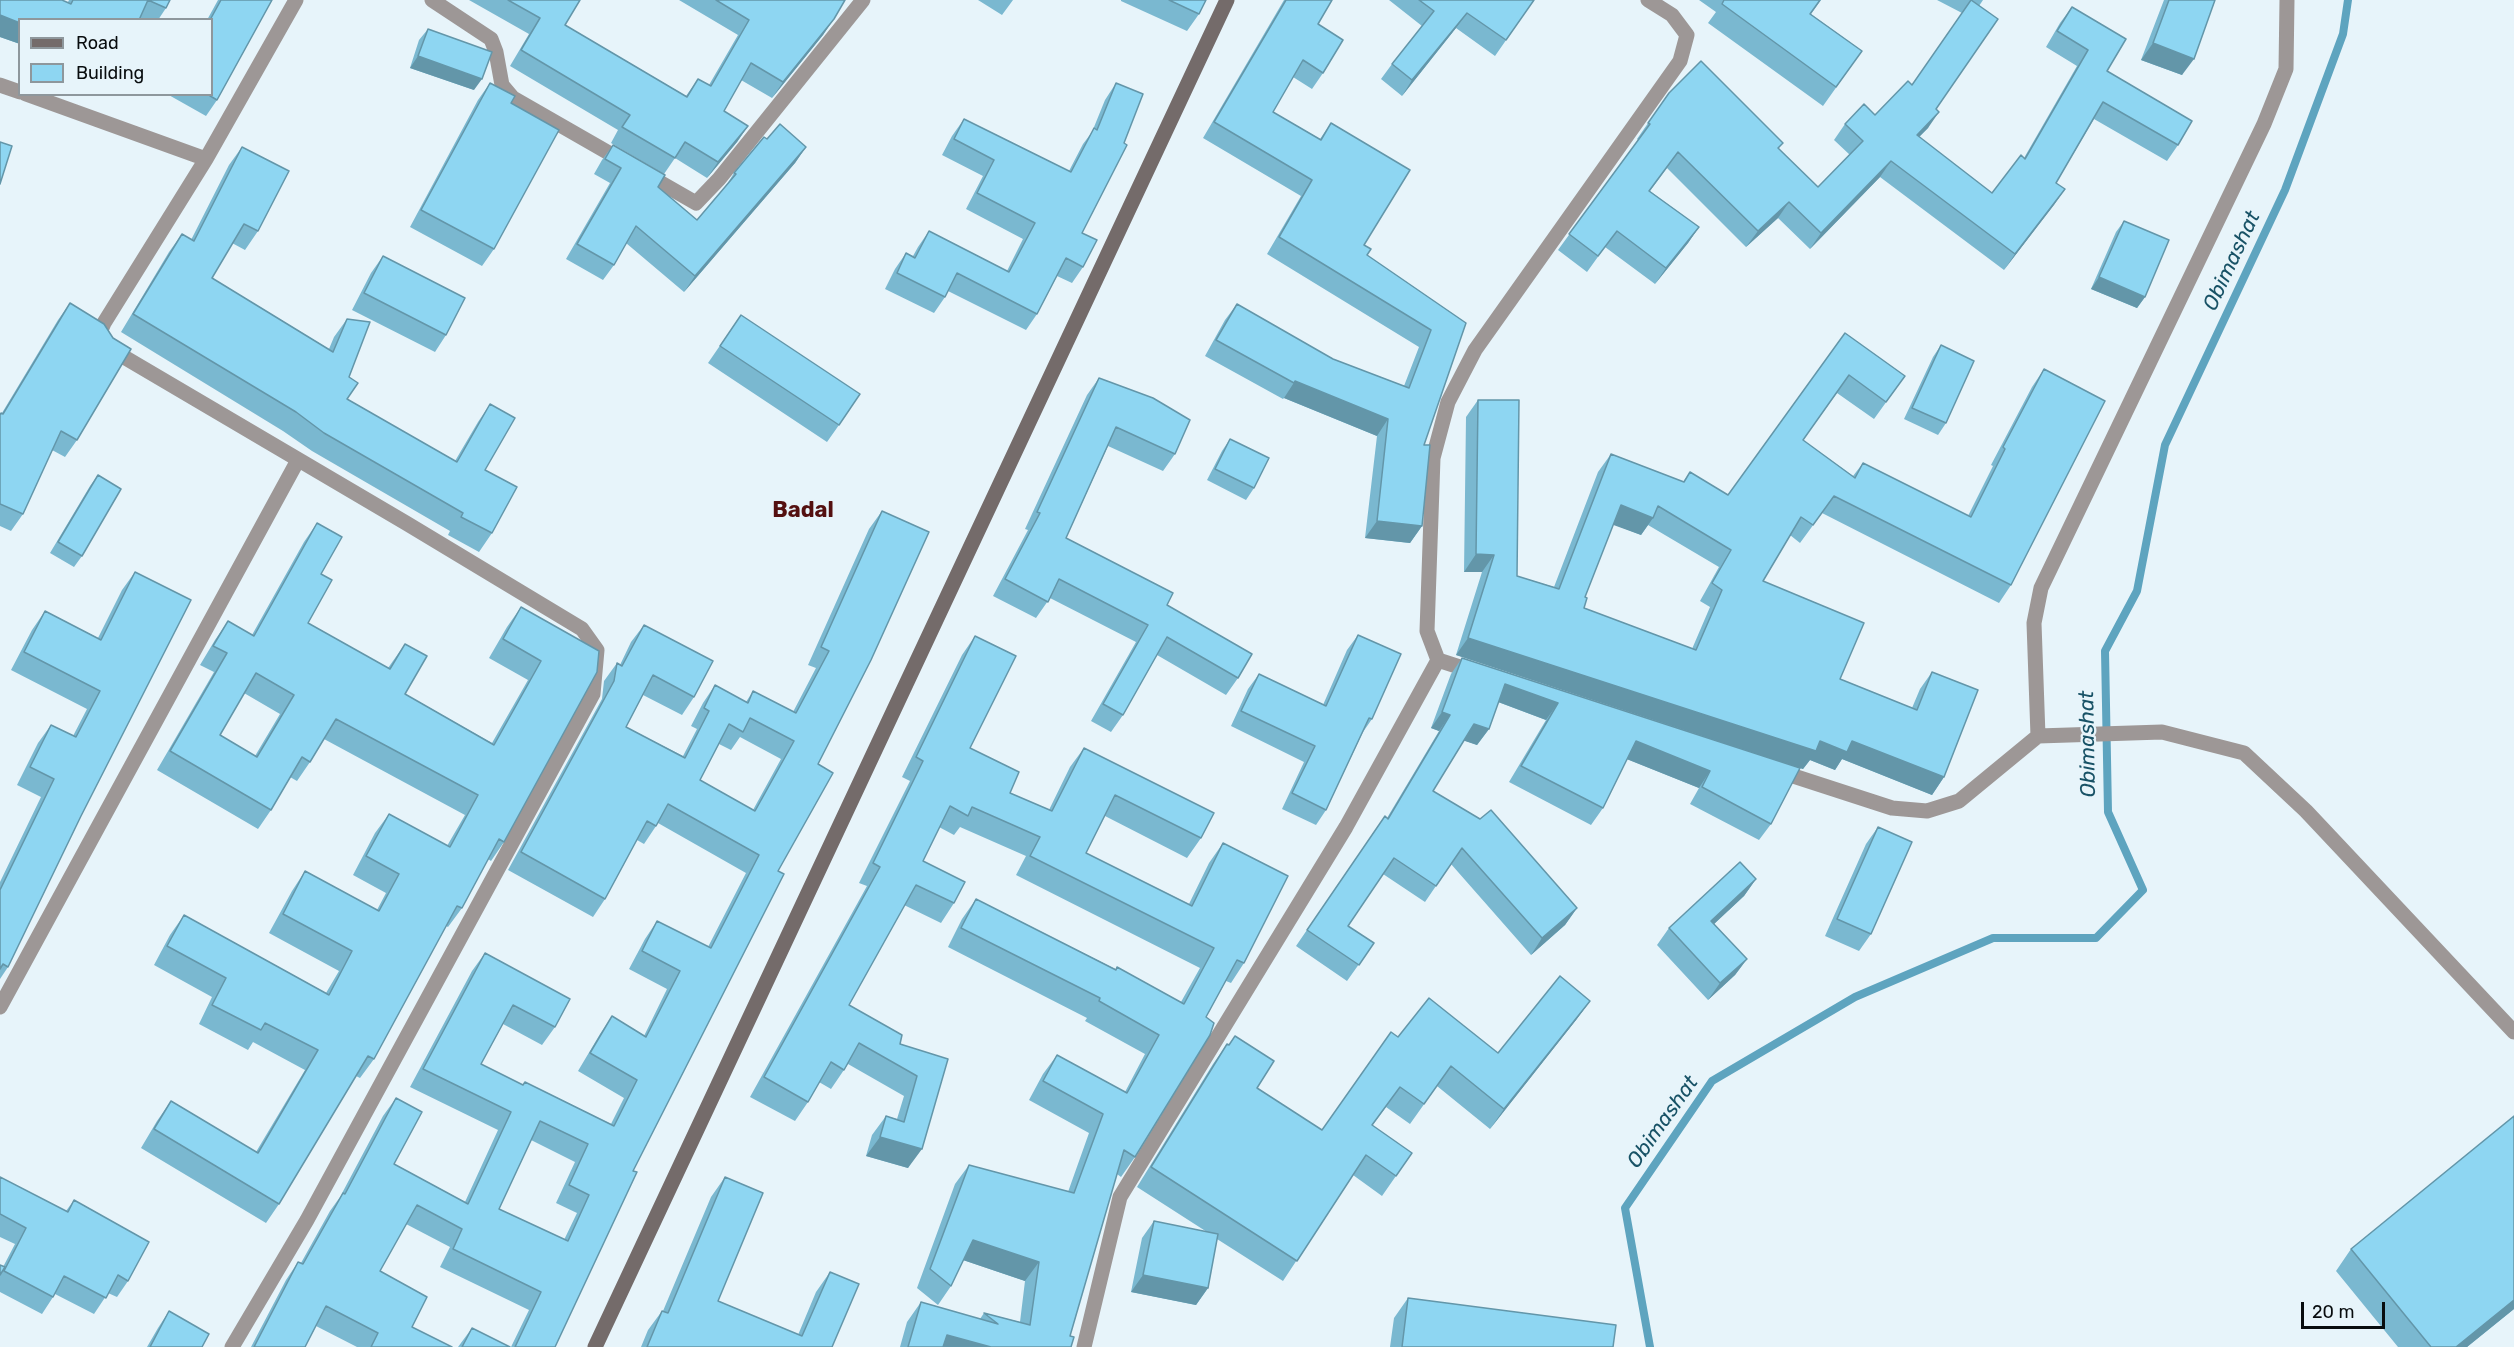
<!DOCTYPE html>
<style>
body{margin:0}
#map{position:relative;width:2514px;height:1347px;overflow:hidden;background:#e7f4fa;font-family:Rubik,sans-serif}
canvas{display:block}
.legend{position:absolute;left:18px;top:18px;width:195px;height:78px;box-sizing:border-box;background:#e7f4fa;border:2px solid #8e979c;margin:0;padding:8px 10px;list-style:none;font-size:18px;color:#080c0e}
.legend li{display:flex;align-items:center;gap:12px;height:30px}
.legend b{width:30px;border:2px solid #8e979c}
.scale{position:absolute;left:2301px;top:1302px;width:84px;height:27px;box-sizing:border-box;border:3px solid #080c0e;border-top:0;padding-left:8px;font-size:18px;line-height:21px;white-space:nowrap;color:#080c0e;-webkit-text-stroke:4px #e7f4fa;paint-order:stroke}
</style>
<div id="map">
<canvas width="2514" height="1347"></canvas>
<ul class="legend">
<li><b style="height:8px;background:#746b6a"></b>Road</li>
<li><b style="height:16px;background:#8ed6f2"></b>Building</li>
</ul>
<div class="scale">20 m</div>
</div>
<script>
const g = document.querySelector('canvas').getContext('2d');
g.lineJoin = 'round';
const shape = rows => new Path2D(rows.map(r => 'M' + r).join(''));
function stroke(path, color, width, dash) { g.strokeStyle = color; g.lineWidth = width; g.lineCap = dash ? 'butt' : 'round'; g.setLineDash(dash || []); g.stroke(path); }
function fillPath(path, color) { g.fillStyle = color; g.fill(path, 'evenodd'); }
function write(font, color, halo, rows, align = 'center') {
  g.font = font + ' Rubik,sans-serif'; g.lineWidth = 4.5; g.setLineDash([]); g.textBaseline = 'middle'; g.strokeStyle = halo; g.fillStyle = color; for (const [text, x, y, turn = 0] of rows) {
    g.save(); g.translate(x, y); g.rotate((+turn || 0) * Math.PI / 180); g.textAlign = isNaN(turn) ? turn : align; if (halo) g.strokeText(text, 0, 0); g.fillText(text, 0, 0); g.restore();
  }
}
stroke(shape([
 [1650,1347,1625,1208,1712,1081,1855,997,1993,938,2096,938,2143,890,2108,812,2105,651,2137,591,2165,445,2285,190,2343,34,2348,0]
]), '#5ea4bf', 8);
stroke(shape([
 [432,0,491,39,496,52,502,85,513,98,696,203,719,179,863,0],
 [0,85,20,92],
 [26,94,206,159],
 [1438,660,1475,672],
 [2038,736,2034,623,2041,588,2264,124,2286,69,2287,0],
 [1778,771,1892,808,1927,811,1959,801,2038,736,2162,732,2244,753,2306,811,2514,1032],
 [0,1007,298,460],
 [232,1347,307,1220,593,694,597,650,582,629,406,523,107,347,101,338,101,330,104,323,206,159,296,0],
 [1084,1347,1120,1197,1346,827,1438,660,1427,631,1433,458,1448,402,1475,350,1680,61,1687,35,1672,15,1648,0]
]), '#9d9796', 15);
stroke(shape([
 [595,1347,1227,0]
]), '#746b6a', 15);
fillPath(shape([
 [0,0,68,2,69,0,170,0,166,8,158,20,142,20,140,19,20,20,20,44,0,37],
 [218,0,272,0,217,100,206,116,167,94,212,94,212,20,207,20],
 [469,0,580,0,565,25,686,96,698,79,709,85,738,35,679,0,845,0,823,35,772,98,741,80,724,111,748,126,737,142,707,178,675,158,664,174,611,143,618,130,510,66,529,34],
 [978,0,1013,0,1002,15],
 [1121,0,1206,0,1199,14,1187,31,1121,1],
 [1284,0,1332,0,1318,24,1323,73,1312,89,1293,77,1273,112,1320,139,1331,123,1367,255,1466,323,1424,445,1422,526,1410,543,1365,538,1377,436,1284,398,1283,399,1205,356,1225,320,1237,304,1333,359,1404,386,1419,347,1267,254,1301,196,1203,138],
 [1389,0,1534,0,1495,56,1456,28,1402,96,1381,79,1392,64,1422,26],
 [1699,0,1821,0,1811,14,1862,51,1823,106,1708,23,1716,12],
 [1937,0,1983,0,1979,6,1928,128,1919,137,1992,193,2024,158,2077,66,2046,47,2060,23,2072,7,2107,71,2178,145,2167,161,2094,119,2056,183,2065,189,2004,270,1880,177,1810,249,1778,218,1746,247,1667,168,1650,191,1699,227,1688,243,1655,284,1605,247,1587,272,1558,250,1638,140,1637,139,1669,93,1783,143,1778,149,1818,187,1850,155,1834,140,1845,124,1875,115,1912,85,1962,13],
 [2164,0,2215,0,2182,75,2141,60],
 [428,29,474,90,410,68,419,40],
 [490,83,511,103,494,249,482,266,410,227,478,100],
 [1116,83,1082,233,1083,267,1072,283,1057,276,1037,314,1026,330,948,291,945,297,934,313,885,289,895,269,906,253,913,256,918,247,929,231,1007,271,1023,239,966,209,983,176,942,155,952,136,964,119,1069,171,1083,144,1092,132,1105,100],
 [767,139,806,147,795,163,684,292,626,243,614,265,603,280,566,259,610,183,594,174,602,160,613,145,658,187,697,220,724,189,734,173],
 [242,147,258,231,245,250,232,243,212,278,329,349,334,337,347,319,349,377,347,399,455,461,478,422,490,404,485,470,492,533,479,552,448,535,450,531,312,451,283,431,121,332,169,252,182,234,191,240,229,165],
 [2124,221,2145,297,2137,308,2091,289,2116,232],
 [383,256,446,335,435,352,352,310,371,273],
 [70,303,77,440,65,457,52,450,23,514,11,531,0,526,0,414,2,413,58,320],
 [741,315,839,425,827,442,708,363],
 [1845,333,1905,376,1874,419,1837,393,1803,440,1853,476,1863,463,1968,516,1993,466,1991,465,2032,387,2044,369,2011,585,1999,603,1822,513,1800,543,1790,535,1763,581,1840,679,1912,708,1920,689,1932,672,1944,777,1932,795,1842,759,1835,770,1810,760,1803,769,1456,655,1482,572,1464,572,1466,417,1478,400,1517,576,1554,587,1598,472,1611,454,1683,482,1690,472,1728,495],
 [1613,524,1641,535,1648,525,1719,567,1700,601,1710,607,1692,649,1584,608,1585,597],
 [1941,345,1946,423,1938,435,1904,419,1933,357],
 [1099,378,1175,454,1163,471,1108,446,1066,538,1167,605,1238,678,1226,695,1157,655,1123,715,1111,732,1091,721,1136,642,1050,598,1036,618,993,596,1028,530,1025,529,1087,395],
 [1230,439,1254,488,1246,500,1207,480,1222,451],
 [98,475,82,556,74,567,50,553,90,486],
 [882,511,818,764,778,871,633,1171,555,1347,511,1347,529,1310,440,1267,450,1247,406,1224,380,1271,412,1327,452,1347,357,1347,316,1326,305,1347,251,1347,286,1280,298,1262,301,1263,330,1211,340,1197,383,1116,396,1098,394,1164,465,1202,498,1130,410,1087,472,971,485,953,555,1027,542,1045,503,1024,481,1064,523,1085,525,1082,611,1124,624,1098,578,1071,600,1034,612,1016,644,1036,667,989,629,969,645,939,657,921,708,947,746,873,658,823,644,844,637,840,605,899,593,917,508,870,602,699,604,681,617,663,620,665,631,642,644,625,694,697,682,715,643,695,626,727,683,756,697,729,691,726,703,703,715,685,746,702,753,691,793,712,816,668,808,665,869,529],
 [740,737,781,759,753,810,700,780,719,744,731,750],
 [531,1140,575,1162,556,1203,577,1213,564,1240,499,1209],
 [317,523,321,574,308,623,388,668,405,644,405,694,492,743,528,680,489,658,507,627,521,607,599,651,504,842,491,861,488,859,462,908,448,927,446,926,374,1059,360,1078,356,1076,279,1204,266,1223,141,1148,157,1121,171,1101,256,1152,305,1070,253,1042,248,1050,199,1024,212,997,154,965,170,935,184,915,326,993,339,971,269,933,292,891,305,871,377,910,386,893,353,875,375,833,389,814,447,846,465,815,324,739,310,762,297,781,290,777,271,810,258,829,157,770,214,672,200,665,215,640,228,621,252,635,304,542],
 [244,693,280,714,255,756,220,735],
 [135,572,81,816,8,967,0,979,0,882,41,797,17,785,38,743,51,725,73,736,87,709,11,670,32,630,45,611,98,638,122,590],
 [1358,635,1372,719,1363,732,1326,810,1316,825,1282,809,1304,762,1231,726,1248,689,1259,674,1323,705,1347,650],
 [975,636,970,748,1010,793,1049,810,1070,767,1084,748,1201,838,1187,858,1105,816,1086,853,1189,904,1209,863,1223,843,1244,963,1231,983,1226,981,1206,1017,1135,1157,1121,1177,1117,1174,1070,1336,1071,1347,900,1347,907,1322,921,1302,980,1319,984,1313,1020,1322,1025,1281,963,1260,951,1286,938,1305,917,1288,955,1184,969,1165,1068,1192,1089,1133,1029,1100,1043,1074,1057,1055,1125,1092,1145,1054,1085,1021,1087,1018,948,947,962,919,976,899,1181,1002,1200,968,1016,875,1026,856,960,827,954,835,939,827,923,861,954,903,941,923,904,905,849,1005,900,1044,948,1059,908,1168,866,1156,872,1135,886,1116,897,1119,904,1096,848,1064,831,1089,819,1082,808,1102,795,1121,750,1097,867,886,859,883,910,781,902,777,962,655],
 [1462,658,1800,768,1771,824,1759,840,1690,804,1699,788,1627,759,1603,808,1591,825,1509,782,1546,720,1498,702,1489,729,1477,745,1463,740,1433,791,1577,908,1565,925,1531,955,1451,864,1425,902,1383,874,1348,926,1374,943,1347,981,1296,946,1385,816,1387,818,1439,731,1431,728,1451,674],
 [1878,827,1871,934,1859,951,1825,936,1866,844],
 [1756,879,1744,896,1714,924,1747,959,1735,975,1708,1000,1657,945,1669,928],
 [1590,1001,1576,1020,1490,1129,1437,1086,1410,1124,1386,1107,1372,1126,1412,1153,1382,1196,1353,1175,1283,1281,1217,1239,1208,1288,1196,1305,1131,1292,1142,1238,1154,1221,1207,1232,1137,1187,1213,1064,1227,1044,1257,1088,1322,1130,1398,1037,1498,1053],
 [2514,1116,2514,1309,2467,1347,2398,1347,2336,1271,2351,1249],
 [0,1177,66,1211,74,1200,128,1281,117,1297,108,1293,94,1314,55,1294,42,1314,0,1292,0,1265,3,1267,15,1244,0,1237],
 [725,1177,718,1301,798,1335,816,1292,830,1272,832,1347,641,1347,648,1330,662,1311,663,1311,711,1197],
 [1408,1298,1613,1347,1390,1347,1394,1318],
 [169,1311,202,1347,147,1347,158,1328],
 [472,1328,510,1347,458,1347]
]), '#7ab8d0');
fillPath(shape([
 [1467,13,1456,28,1402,96,1412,80],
 [0,15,20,23,20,44,0,37],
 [834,19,823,35,772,98,783,82],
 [2153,43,2194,59,2182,75,2141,60],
 [418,56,482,79,474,90,410,68],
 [1939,112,1928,128,1905,151,1917,135],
 [748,126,737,142,707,178,718,162],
 [806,147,795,163,684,292,695,276],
 [1891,161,1880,177,1810,249,1821,233],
 [2065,189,2054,205,2004,270,2015,254],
 [1789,202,1778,218,1746,247,1758,231],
 [1699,227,1688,243,1655,284,1666,268],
 [2099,277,2145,297,2137,308,2091,289],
 [1295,381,1388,419,1377,436,1284,398],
 [1621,505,1653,518,1641,535,1608,523],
 [1377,521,1422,526,1410,543,1365,538],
 [1476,554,1494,555,1482,572,1464,572],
 [1468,638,1820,741,1852,741,1944,777,1932,795,1842,759,1835,770,1810,760,1803,769,1456,655],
 [1505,684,1558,703,1546,720,1493,700],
 [1442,712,1450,715,1439,731,1431,728],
 [1474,724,1489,729,1477,745,1462,740],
 [1636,741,1710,771,1699,788,1624,758],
 [1756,879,1744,896,1699,938,1711,921],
 [1577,908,1565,925,1531,955,1542,938],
 [1747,959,1735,975,1708,1000,1720,983],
 [1590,1001,1576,1020,1490,1129,1504,1109],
 [880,1137,922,1149,908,1168,866,1156],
 [973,1240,1039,1262,1025,1281,960,1259],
 [1143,1275,1208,1288,1196,1305,1131,1292],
 [2514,1300,2514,1309,2467,1347,2456,1347],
 [947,1335,991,1347,939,1347]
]), '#6396a9');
const building = shape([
 [0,0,62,0,71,4,73,0,148,0,139,20,20,20,20,23,0,15,0,0],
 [148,0,170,0,166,8,148,0],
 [221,0,272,0,217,100,207,94,212,94,212,20,210,20,221,0],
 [508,0,580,0,565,25,687,97,698,79,711,86,749,20,716,0,845,0,834,19,783,82,751,63,724,111,748,126,718,162,685,142,675,158,622,127,630,115,521,50,540,18,508,0],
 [1169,0,1206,0,1199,14,1169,0],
 [1286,0,1332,0,1318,24,1343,40,1323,73,1303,60,1273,112,1321,140,1331,123,1410,170,1364,245,1371,249,1367,255,1466,323,1424,445,1430,445,1422,526,1377,521,1388,419,1295,381,1294,383,1216,340,1237,304,1333,359,1409,388,1431,330,1279,237,1312,180,1214,122,1286,0],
 [1419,0,1534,0,1506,40,1467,13,1412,80,1392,64,1434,11,1419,0],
 [1724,0,1820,0,1810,14,1862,51,1836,87,1722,4,1724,0],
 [1971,0,1998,19,1936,109,1939,112,1917,135,1992,193,2021,155,2025,159,2088,50,2057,31,2072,7,2126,39,2107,71,2192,121,2178,145,2103,102,2056,183,2065,189,2015,254,1891,161,1821,233,1789,202,1758,231,1678,152,1649,191,1699,227,1666,268,1617,231,1598,256,1569,234,1650,124,1648,123,1669,93,1701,61,1783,143,1778,148,1818,187,1863,141,1845,124,1864,104,1875,115,1908,81,1912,85,1971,0],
 [2169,0,2215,0,2194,59,2153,43,2169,0],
 [428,29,492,52,482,79,418,56,428,29],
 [490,83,515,96,511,103,559,130,494,249,421,210,490,83],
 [1116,83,1143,94,1124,143,1127,145,1082,233,1097,240,1083,267,1066,258,1037,314,957,273,945,297,897,273,906,253,915,258,929,231,1009,272,1035,223,977,193,994,160,954,139,964,119,1071,172,1094,128,1097,130,1116,83],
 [780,124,806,147,695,276,636,226,614,265,577,244,621,168,605,159,613,145,665,175,658,187,697,220,736,174,734,173,764,137,767,139,780,124],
 [0,142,12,146,0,184,0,142],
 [242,147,289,171,258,231,244,224,212,278,333,352,347,319,370,322,349,377,358,383,347,399,457,462,490,404,515,418,485,470,517,487,492,533,461,517,463,513,324,433,296,412,133,314,182,234,194,241,242,147],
 [2124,221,2169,240,2145,297,2099,277,2124,221],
 [383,256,465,298,446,335,364,293,383,256],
 [70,303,104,324,113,338,131,349,77,440,61,431,23,514,0,504,0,415,1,413,3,414,70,303],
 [741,315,860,394,839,425,720,346,741,315],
 [1845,333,1905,376,1886,402,1849,375,1803,440,1855,478,1863,463,1971,517,2005,449,2003,447,2044,369,2105,401,2011,585,1834,496,1813,525,1801,517,1763,581,1864,623,1840,679,1917,710,1932,672,1978,690,1944,777,1852,741,1847,752,1820,741,1816,751,1468,638,1494,555,1476,554,1478,400,1519,400,1517,576,1559,589,1611,454,1684,482,1690,472,1728,495,1845,333],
 [1621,505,1653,518,1658,506,1731,550,1712,583,1722,590,1696,650,1584,608,1587,598,1585,597,1621,505],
 [1941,345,1974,361,1946,423,1912,408,1941,345],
 [1099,378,1153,398,1190,420,1175,454,1116,427,1066,538,1173,593,1167,605,1252,654,1238,678,1167,637,1123,715,1103,704,1148,625,1059,579,1048,602,1005,579,1040,513,1037,512,1099,378],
 [1230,439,1269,458,1254,488,1215,469,1230,439],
 [98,475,121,489,82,556,58,542,98,475],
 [882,511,929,532,871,660,818,764,833,773,778,871,784,874,633,1171,637,1172,555,1347,515,1347,541,1292,453,1249,462,1229,417,1205,380,1271,427,1297,412,1327,452,1347,371,1347,378,1333,326,1306,305,1347,254,1347,298,1262,303,1264,343,1193,345,1194,396,1098,422,1112,394,1164,468,1204,511,1112,423,1069,485,953,570,999,555,1027,513,1005,481,1064,523,1085,525,1082,614,1126,637,1080,590,1053,612,1016,646,1037,680,971,642,951,657,921,711,948,759,855,668,804,656,826,647,821,605,899,521,852,614,681,617,663,622,666,644,625,713,661,694,697,653,675,626,727,685,758,709,711,704,708,715,685,748,703,753,691,796,713,829,651,821,647,882,511],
 [750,718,794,741,755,811,700,780,729,724,743,732,750,718],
 [540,1121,588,1144,569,1185,589,1195,568,1241,499,1209,540,1121],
 [317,523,342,537,321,574,332,580,308,623,390,669,405,644,427,656,405,694,494,745,541,661,503,639,521,607,599,651,597,672,504,842,499,839,462,908,457,906,374,1059,368,1056,279,1204,154,1129,171,1101,258,1153,318,1050,265,1023,261,1030,212,1005,226,978,167,946,184,915,329,995,352,951,283,914,305,871,379,911,399,874,366,856,389,814,450,847,478,795,336,719,310,762,302,757,271,810,170,751,227,653,213,646,228,621,254,636,317,523],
 [256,673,294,695,257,757,220,735,256,673],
 [135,572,191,600,81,816,8,967,3,964,0,969,0,890,54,779,30,767,51,725,76,737,100,691,24,652,45,611,101,640,135,572],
 [1358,635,1401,654,1372,719,1369,718,1326,810,1292,793,1315,746,1241,711,1259,674,1326,706,1358,635],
 [975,636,1016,656,970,748,1019,772,1010,793,1052,811,1084,748,1214,813,1201,838,1115,795,1086,853,1192,906,1223,843,1288,876,1244,963,1237,960,1206,1017,1214,1023,1210,1035,1135,1157,1124,1150,1070,1336,1074,1337,1071,1347,991,1347,947,1335,943,1347,908,1347,921,1302,998,1324,984,1313,1030,1325,1039,1262,973,1240,951,1286,930,1269,969,1165,1074,1193,1103,1114,1043,1081,1057,1055,1127,1093,1159,1035,1099,1001,1100,998,961,928,976,899,1116,970,1117,967,1184,1004,1214,948,1030,856,1040,837,972,807,968,816,950,806,923,861,965,882,954,903,916,885,849,1005,902,1035,900,1044,948,1059,922,1149,880,1137,886,1116,904,1122,917,1076,859,1043,844,1070,831,1062,808,1102,764,1077,880,867,873,863,923,761,916,757,975,636],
 [1462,658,1800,768,1771,824,1702,787,1710,771,1636,741,1603,808,1521,766,1558,703,1505,684,1489,729,1474,724,1433,791,1480,819,1491,810,1577,908,1542,938,1462,848,1436,886,1394,858,1348,926,1374,943,1359,965,1307,930,1385,816,1388,819,1450,715,1442,712,1462,658],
 [1878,827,1912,842,1871,934,1837,919,1878,827],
 [1740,862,1756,879,1711,921,1747,959,1720,983,1669,928,1740,862],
 [1560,976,1590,1001,1504,1109,1451,1066,1424,1104,1400,1087,1372,1125,1412,1153,1396,1176,1366,1155,1297,1261,1151,1167,1227,1044,1229,1045,1235,1036,1274,1061,1257,1088,1322,1130,1391,1032,1398,1037,1429,998,1498,1053,1560,976],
 [2514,1116,2514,1300,2456,1347,2431,1347,2351,1249,2514,1116],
 [0,1177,68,1212,74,1200,149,1242,128,1281,118,1275,106,1298,64,1276,53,1297,4,1271,26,1228,0,1214,0,1177],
 [725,1177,763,1193,718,1301,802,1336,830,1272,859,1284,832,1347,647,1347,662,1311,668,1313,725,1177],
 [1154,1221,1218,1234,1208,1288,1143,1275,1154,1221],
 [0,1265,5,1267,0,1275,0,1265],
 [1408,1298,1616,1325,1613,1347,1402,1347,1408,1298],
 [169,1311,209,1334,202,1347,150,1347,169,1311],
 [472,1328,510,1347,462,1347,472,1328]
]);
fillPath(building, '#8ed6f2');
stroke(building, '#6396a9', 1.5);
write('italic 21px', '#185266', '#e7f4fa', [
 ["Obimashat",2232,261,-65],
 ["Obimashat",2088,744,-91],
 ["Obimashat",1663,1122,-55]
]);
write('bold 22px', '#541010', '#e7f4fa', [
 ["Badal",803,511]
]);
</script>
